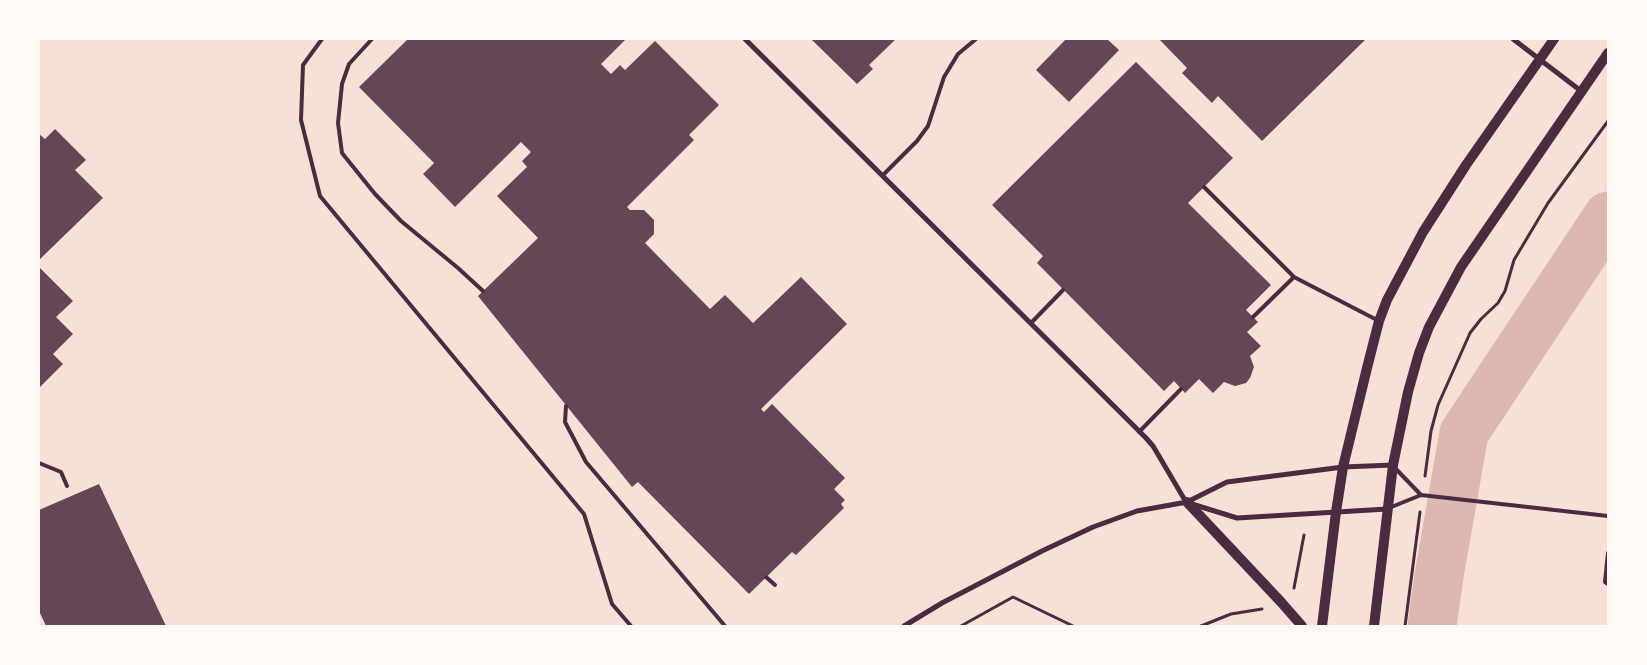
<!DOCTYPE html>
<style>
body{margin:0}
#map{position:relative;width:1647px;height:665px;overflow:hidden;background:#f7e1d7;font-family:"Public Sans",sans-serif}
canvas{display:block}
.frame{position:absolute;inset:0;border:40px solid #fffaf5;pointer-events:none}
</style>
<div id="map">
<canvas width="1647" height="665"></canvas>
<div class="frame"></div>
</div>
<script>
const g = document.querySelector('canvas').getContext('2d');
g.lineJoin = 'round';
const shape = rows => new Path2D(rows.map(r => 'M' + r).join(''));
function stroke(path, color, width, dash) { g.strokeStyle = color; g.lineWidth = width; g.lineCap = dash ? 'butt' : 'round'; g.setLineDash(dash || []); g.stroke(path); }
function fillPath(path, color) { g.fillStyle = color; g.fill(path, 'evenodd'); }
stroke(shape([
 [1432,626,1439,576,1464,433,1608,216]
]), '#dcb8b0', 49);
fillPath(shape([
 [408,39,626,39,601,64,611,74,620,65,625,70,655,41,719,105,689,135,694,140,627,207,630,210,644,210,654,220,654,234,645,243,710,309,725,295,753,323,801,277,847,324,761,409,764,412,772,404,845,478,834,489,845,500,841,504,844,508,796,555,792,552,749,594,638,482,632,487,478,296,538,238,497,196,527,167,522,161,531,152,521,142,455,207,423,174,434,163,359,87],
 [811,39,896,39,869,65,873,69,857,84],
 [1066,39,1107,39,1119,50,1069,102,1036,70],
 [1159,39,1366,39,1262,141,1218,96,1212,103,1182,73,1187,68],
 [1136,62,1233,158,1188,203,1271,285,1246,310,1258,322,1247,332,1261,346,1250,356,1254,367,1250,378,1246,383,1235,386,1224,382,1213,393,1199,379,1185,393,1174,381,1164,391,1037,263,1043,256,992,205],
 [55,129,86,160,75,170,103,198,39,260,39,134,45,139],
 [39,267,73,301,56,317,73,334,53,354,63,364,39,388],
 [99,484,166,626,46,626,39,611,39,510]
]), '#644757');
stroke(shape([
 [1425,476,1431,431,1438,405,1470,333,1481,319,1498,303,1505,291,1514,260,1548,203,1608,121],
 [1294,588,1304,535],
 [961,626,1013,597,1073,626],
 [1201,626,1231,614,1262,609],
 [1405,626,1420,512]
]), '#4a2c40', 3);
stroke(shape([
 [322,39,303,65,301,120,320,196,584,514,612,604,631,626],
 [372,39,349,64,342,84,338,123,342,153,375,194,401,221,458,268,483,291],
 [883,175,917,141,928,126,944,77,958,54,976,39],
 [1204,187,1294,277,1377,320],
 [1253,317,1294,277],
 [1031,323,1063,290],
 [566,406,565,422,586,462,725,626],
 [1139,432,1181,389],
 [39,463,61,472,67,486],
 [1395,468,1421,495],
 [1389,508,1421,495,1608,516],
 [1608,553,1605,582,1608,584],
 [766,577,775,585]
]), '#4a2c40', 4);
stroke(shape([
 [745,39,1146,438,1153,446,1186,502],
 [1513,39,1581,91],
 [1192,504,1237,518,1387,509],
 [904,626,942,603,1042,551,1093,527,1137,511,1187,502,1227,482,1343,467,1393,465]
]), '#4a2c40', 5);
stroke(shape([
 [1187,502,1281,602,1302,626],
 [1322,626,1336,512,1343,467,1367,368,1379,321,1387,300,1423,232,1466,165,1554,39],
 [1374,626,1393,465,1408,392,1419,353,1429,327,1461,267,1608,53]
]), '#4a2c40', 10);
</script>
